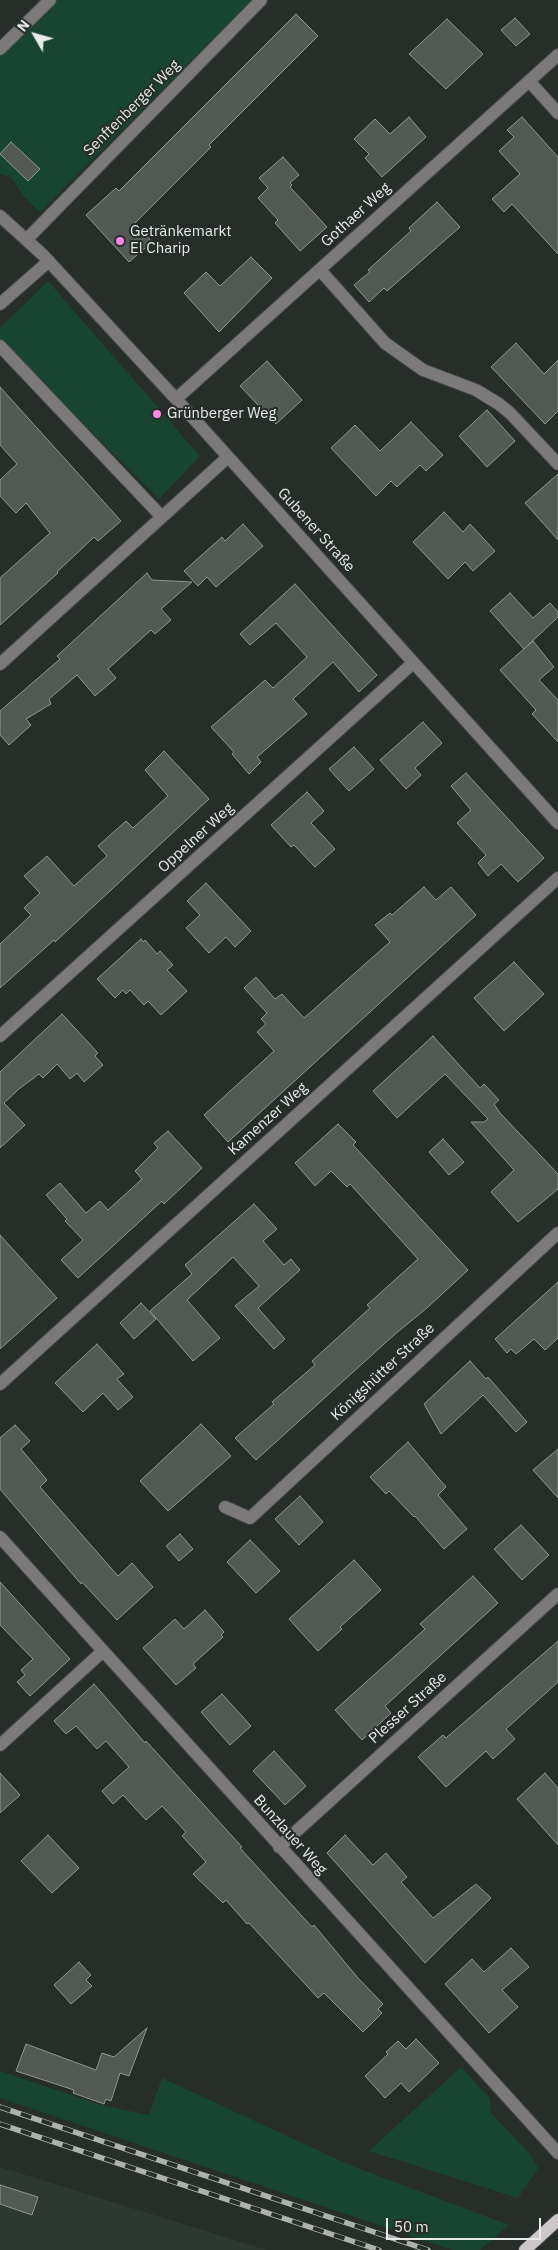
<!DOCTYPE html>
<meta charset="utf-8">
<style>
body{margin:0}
#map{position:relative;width:558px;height:2250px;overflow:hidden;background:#272d29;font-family:"IBM Plex Sans",sans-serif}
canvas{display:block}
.north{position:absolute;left:10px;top:10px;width:50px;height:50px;-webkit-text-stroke:4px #272d29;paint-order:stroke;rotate:308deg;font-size:14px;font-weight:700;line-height:20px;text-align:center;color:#e7ebe9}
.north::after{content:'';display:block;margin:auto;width:18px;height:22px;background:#e7ebe9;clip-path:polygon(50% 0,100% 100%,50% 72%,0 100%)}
.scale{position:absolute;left:386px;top:2218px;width:155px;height:22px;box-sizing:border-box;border:2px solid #e7ebe9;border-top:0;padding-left:6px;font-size:15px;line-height:18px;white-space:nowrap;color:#e7ebe9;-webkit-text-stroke:4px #272d29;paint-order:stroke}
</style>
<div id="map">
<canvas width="558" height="2250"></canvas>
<div class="north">N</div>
<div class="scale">50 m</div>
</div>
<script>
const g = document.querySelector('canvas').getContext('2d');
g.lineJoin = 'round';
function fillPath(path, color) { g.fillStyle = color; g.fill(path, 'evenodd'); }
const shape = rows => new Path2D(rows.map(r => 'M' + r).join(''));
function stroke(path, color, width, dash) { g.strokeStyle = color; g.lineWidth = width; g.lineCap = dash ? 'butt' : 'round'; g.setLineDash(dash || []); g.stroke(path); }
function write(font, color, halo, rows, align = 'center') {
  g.font = font + ' "IBM Plex Sans",sans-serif'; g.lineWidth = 4; g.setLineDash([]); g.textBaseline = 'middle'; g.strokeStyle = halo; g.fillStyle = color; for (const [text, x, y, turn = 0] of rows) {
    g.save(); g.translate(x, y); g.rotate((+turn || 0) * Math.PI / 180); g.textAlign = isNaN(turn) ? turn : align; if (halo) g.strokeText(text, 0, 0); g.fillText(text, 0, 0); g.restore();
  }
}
fillPath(shape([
 [0,2167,267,2250,0,2250]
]), '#2c3831');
fillPath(shape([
 [42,0,252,0,40,212,24,197,11,177,0,174,0,42],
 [48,281,200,456,159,499,0,341,0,328],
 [461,2067,490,2099,491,2113,530,2154,538,2168,518,2198,369,2151],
 [0,2071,101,2105,149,2115,162,2078,352,2166,509,2225,480,2250,453,2250,0,2098]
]), '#184531');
const building = shape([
 [296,14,318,36,209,145,211,147,135,223,152,242,129,262,86,215,116,188,119,191,296,14],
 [515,18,530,34,516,46,501,30,515,18],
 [447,19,483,54,446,89,409,54,447,19],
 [409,117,426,137,382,177,365,158,369,154,354,139,375,119,390,134,409,117],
 [522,117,558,157,558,254,512,204,504,212,492,199,520,174,499,151,514,137,507,130,522,117],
 [11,142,40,169,28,181,0,154,11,142],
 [283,157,299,175,290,183,292,185,290,187,327,227,300,251,275,223,278,220,258,198,268,188,259,178,283,157],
 [437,202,460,227,387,291,384,288,369,302,354,285,370,272,368,270,411,231,409,228,437,202],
 [251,257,272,278,219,332,184,293,206,272,220,286,251,257],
 [516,343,544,374,558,360,558,411,545,424,491,367,516,343],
 [267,361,302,400,276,424,240,386,267,361],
 [0,387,121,521,98,541,94,537,57,572,58,573,0,625,0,578,50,533,26,503,16,513,0,496,0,480,17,464,0,445,0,387],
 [487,410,515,441,487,467,459,436,487,410],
 [411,422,443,455,426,471,420,465,397,487,391,481,376,496,331,448,355,425,380,451,411,422],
 [558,474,558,540,525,503,558,474],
 [444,512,463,532,470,524,495,551,473,571,465,562,448,579,413,542,444,512],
 [243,524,263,546,216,587,207,577,198,586,184,571,222,537,225,541,243,524],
 [147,573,152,580,192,582,161,609,171,620,155,634,151,630,108,669,116,678,95,696,77,675,49,699,51,704,26,719,31,725,9,745,0,735,0,711,60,659,57,656,147,573],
 [295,584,377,675,359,692,333,662,293,699,307,714,257,757,261,762,249,774,232,754,234,752,211,727,265,680,273,688,307,657,276,623,250,645,240,634,295,584],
 [510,593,533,618,550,603,558,612,558,617,524,649,490,611,510,593],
 [533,641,554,667,539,680,558,700,558,742,532,714,536,710,500,670,533,641],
 [423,722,442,743,415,768,421,775,406,789,380,760,423,722],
 [354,747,374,769,349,791,329,769,354,747],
 [164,751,209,799,55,942,54,940,0,988,0,944,31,915,24,908,40,893,24,876,47,856,74,886,107,856,98,846,126,821,133,828,168,796,145,770,164,751],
 [466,773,544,858,518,882,501,864,488,876,478,863,486,855,457,823,471,810,451,786,466,773],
 [307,792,324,811,311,823,335,849,315,867,294,845,291,847,271,825,307,792],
 [206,883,251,931,235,947,226,937,209,953,186,928,200,915,187,901,206,883],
 [424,887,436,900,451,887,476,915,228,1142,204,1115,274,1051,257,1032,266,1024,261,1019,267,1013,244,988,256,977,275,999,282,994,304,1018,390,942,375,925,390,913,392,915,424,887],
 [141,939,143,942,145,940,157,954,160,951,173,965,167,970,187,991,161,1015,148,1001,144,1005,130,990,126,994,123,990,115,998,97,979,141,939],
 [514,962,544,994,504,1031,474,998,514,962],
 [62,1014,98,1053,95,1056,103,1065,84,1082,77,1073,70,1079,57,1064,43,1078,39,1074,19,1089,4,1103,25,1125,0,1148,0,1072,62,1014],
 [433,1036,480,1088,484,1084,499,1100,494,1104,500,1113,558,1174,558,1189,518,1222,491,1192,514,1170,471,1122,484,1122,488,1119,445,1074,397,1118,373,1091,433,1036],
 [338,1124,356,1142,353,1145,468,1270,428,1307,394,1335,256,1460,235,1438,274,1404,272,1402,315,1365,312,1361,370,1308,367,1305,418,1259,350,1184,347,1187,331,1171,315,1186,295,1163,338,1124],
 [168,1131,202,1168,164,1204,162,1201,78,1278,61,1260,83,1240,65,1221,67,1219,46,1195,60,1183,86,1213,100,1201,108,1210,142,1179,135,1171,158,1148,154,1143,168,1131],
 [443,1139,464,1162,449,1175,429,1152,443,1139],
 [254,1204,277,1229,263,1241,284,1265,291,1259,300,1270,258,1308,285,1339,274,1349,235,1306,259,1286,233,1257,187,1300,220,1338,193,1361,150,1311,192,1274,185,1265,254,1204],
 [0,1235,57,1298,0,1349,0,1235],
 [558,1282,558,1338,545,1350,534,1339,516,1354,511,1349,507,1353,495,1339,558,1282],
 [141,1303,156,1319,134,1339,120,1323,141,1303],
 [97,1344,124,1374,117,1379,133,1397,118,1410,103,1393,83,1412,55,1383,97,1344],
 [470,1361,486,1379,488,1377,527,1422,516,1432,483,1395,441,1434,424,1404,470,1361],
 [201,1424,231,1456,168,1511,140,1481,201,1424],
 [15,1425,30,1441,21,1449,47,1480,40,1487,118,1576,132,1563,153,1587,117,1620,82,1582,81,1584,0,1489,0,1438,15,1425],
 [408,1442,446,1487,438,1495,467,1529,444,1549,415,1516,414,1517,389,1491,386,1494,370,1477,408,1442],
 [558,1449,558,1498,533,1470,558,1449],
 [300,1496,323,1522,299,1545,275,1519,300,1496],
 [521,1525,549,1555,522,1580,494,1549,521,1525],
 [180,1534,193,1549,179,1561,166,1546,180,1534],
 [250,1540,280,1571,256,1593,227,1562,250,1540],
 [354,1560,381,1590,340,1627,342,1629,318,1651,289,1619,354,1560],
 [473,1576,498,1603,385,1706,391,1713,362,1740,335,1710,425,1629,420,1624,473,1576],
 [0,1582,70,1659,30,1696,17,1682,25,1675,21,1670,33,1659,0,1625,0,1582],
 [205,1610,224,1632,221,1635,223,1637,193,1664,196,1668,176,1685,143,1648,175,1619,184,1629,205,1610],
 [558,1641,558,1682,506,1729,515,1739,493,1759,486,1751,446,1787,418,1757,443,1735,446,1738,558,1641],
 [94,1684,145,1743,146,1741,242,1847,240,1848,312,1927,314,1925,358,1978,383,2004,378,2009,382,2013,363,2032,324,1993,318,1998,249,1923,247,1924,226,1900,223,1903,193,1874,206,1862,182,1836,186,1832,162,1806,146,1820,123,1795,113,1804,102,1791,129,1767,106,1741,97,1749,76,1726,66,1734,54,1721,94,1684],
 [222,1694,251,1726,230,1745,201,1712,222,1694],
 [274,1751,306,1786,285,1805,253,1771,274,1751],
 [0,1773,20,1795,0,1813,0,1773],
 [545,1773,558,1788,558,1845,517,1799,545,1773],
 [48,1835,79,1868,52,1893,21,1861,48,1835],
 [345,1835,373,1865,386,1853,407,1877,401,1882,433,1918,476,1884,491,1898,425,1963,327,1853,345,1835],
 [511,1948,529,1967,502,1990,518,2007,489,2033,445,1984,472,1959,484,1972,511,1948],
 [79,1962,91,1975,86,1980,92,1986,71,2004,54,1985,79,1962],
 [147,2028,129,2076,120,2073,111,2101,106,2099,104,2104,73,2093,74,2090,16,2071,26,2044,96,2070,102,2053,114,2057,147,2028],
 [416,2039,439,2063,409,2092,401,2083,385,2098,365,2076,388,2054,386,2052,398,2041,406,2049,416,2039],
 [0,2185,38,2197,32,2215,0,2204,0,2185]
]);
fillPath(building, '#535955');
stroke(building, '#8f9692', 1);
const minor = shape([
 [0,49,50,0],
 [529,81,558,113],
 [0,216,43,255,176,399,558,823],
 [27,239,261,0],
 [320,270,385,343,423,370,476,390,499,404,510,413,558,464],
 [0,304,49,261],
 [0,346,162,517],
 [176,399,558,55],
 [0,664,228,457],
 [0,1036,413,663],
 [0,1384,558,878],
 [225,1507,250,1518,558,1233],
 [0,1537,558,2153],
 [0,1745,102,1652],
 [279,1847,558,1594]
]);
const major = shape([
 [525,2250,558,2220]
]);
stroke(minor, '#424844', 14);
stroke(major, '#424844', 14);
stroke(minor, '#7c797b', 12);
stroke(major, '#cdc7cb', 12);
const rail = shape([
 [0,2107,428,2250],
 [0,2124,379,2250]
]);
stroke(rail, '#adb2af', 5.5);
stroke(rail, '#272d29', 4, [11]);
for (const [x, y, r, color] of [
 [120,241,5,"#fb86e4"],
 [157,414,5,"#fb86e4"]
]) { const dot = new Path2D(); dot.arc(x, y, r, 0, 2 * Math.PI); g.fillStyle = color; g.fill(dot); stroke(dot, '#272d29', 2); }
write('15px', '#e7ebe9', '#272d29', [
 ["Senftenberger Weg",132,108,-45],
 ["Gothaer Weg",356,215,-42],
 ["Gubener Straße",316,530,48],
 ["Oppelner Weg",196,838,-42],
 ["Kamenzer Weg",268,1119,-42],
 ["Königshütter Straße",383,1372,-43],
 ["Plesser Straße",408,1708,-42],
 ["Bunzlauer Weg",290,1835,48]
]);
write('15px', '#e7ebe9', '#272d29', [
 ["Getränkemarkt",130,232],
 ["El Charip",130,249],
 ["Grünberger Weg",167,414]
], 'left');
</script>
